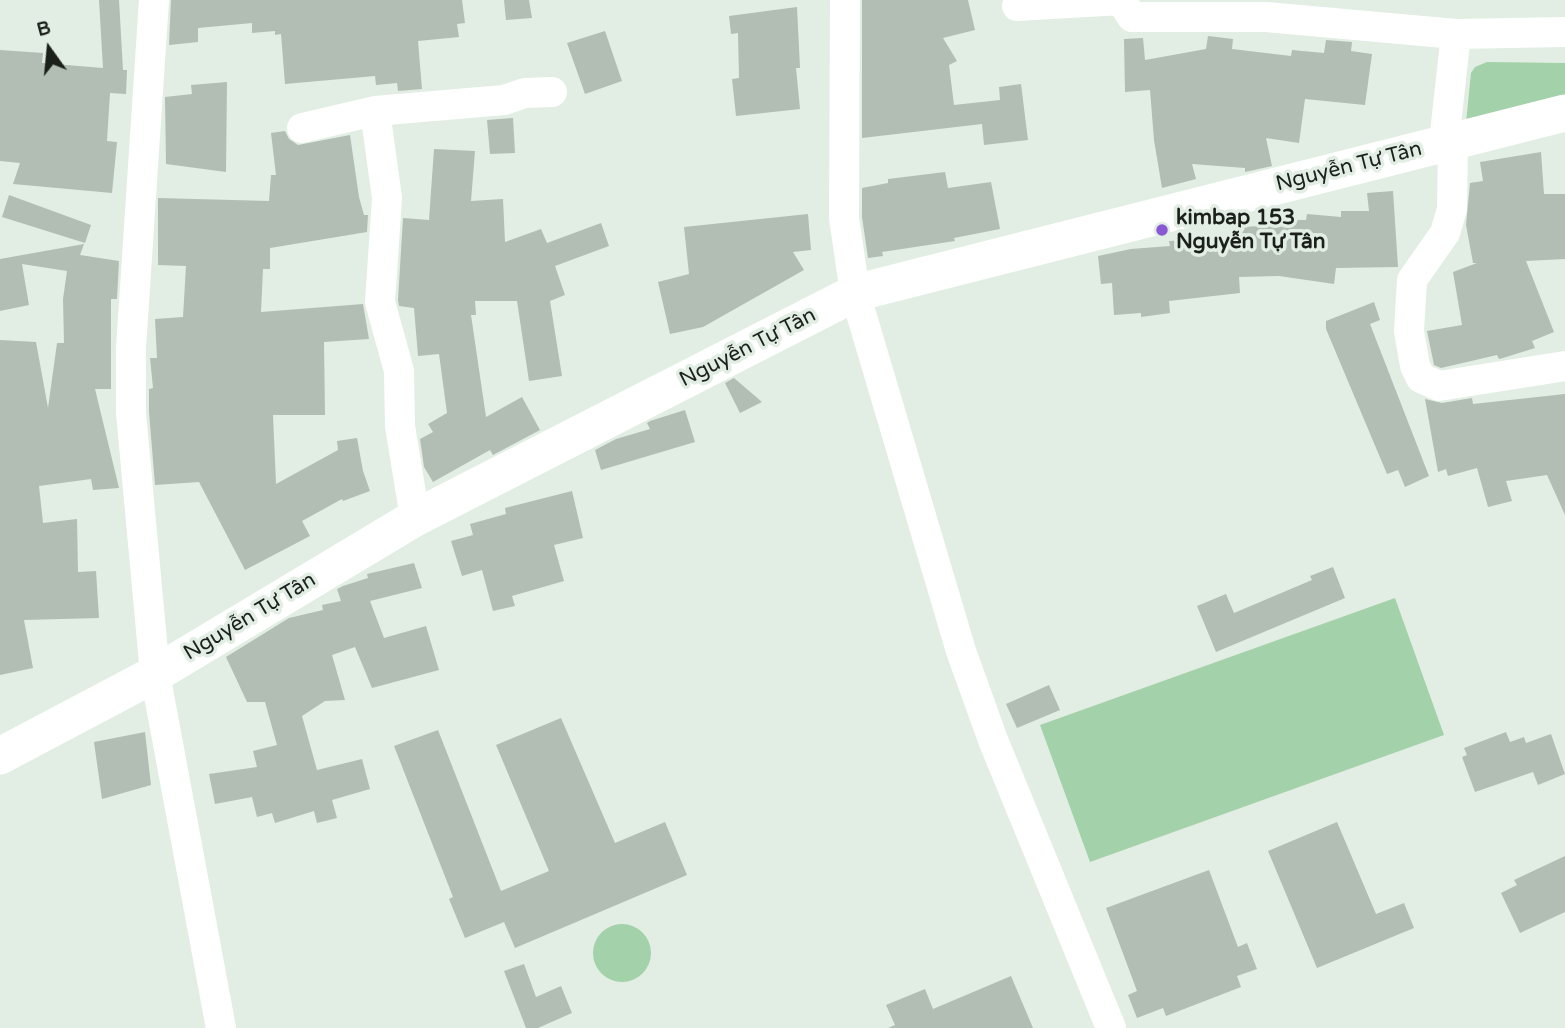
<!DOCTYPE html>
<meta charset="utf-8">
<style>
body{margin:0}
#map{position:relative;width:1565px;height:1028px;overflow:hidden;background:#e2eee3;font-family:"Varela Round",sans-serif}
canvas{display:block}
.north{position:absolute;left:14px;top:14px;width:70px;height:70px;-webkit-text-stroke:5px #e2eee3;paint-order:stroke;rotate:345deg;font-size:19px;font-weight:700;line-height:28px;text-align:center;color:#1c201c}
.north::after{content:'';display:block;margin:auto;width:24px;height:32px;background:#1c201c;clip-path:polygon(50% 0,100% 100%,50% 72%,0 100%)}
</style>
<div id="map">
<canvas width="1565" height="1028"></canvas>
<div class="north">B</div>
</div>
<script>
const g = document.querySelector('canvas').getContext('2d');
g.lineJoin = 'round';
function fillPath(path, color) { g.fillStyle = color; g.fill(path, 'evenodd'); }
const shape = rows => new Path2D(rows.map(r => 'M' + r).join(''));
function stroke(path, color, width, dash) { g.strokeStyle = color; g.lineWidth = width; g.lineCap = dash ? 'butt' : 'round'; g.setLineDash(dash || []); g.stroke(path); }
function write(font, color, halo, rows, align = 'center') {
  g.font = font + ' "Varela Round",sans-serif'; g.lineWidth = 7; g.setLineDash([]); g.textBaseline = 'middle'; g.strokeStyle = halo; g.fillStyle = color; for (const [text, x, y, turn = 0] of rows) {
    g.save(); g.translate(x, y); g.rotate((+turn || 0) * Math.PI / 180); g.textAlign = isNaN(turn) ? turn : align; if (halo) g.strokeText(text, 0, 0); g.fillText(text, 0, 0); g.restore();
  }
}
fillPath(shape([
 [1487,62,1565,63,1565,102,1466,123,1471,73,1475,67],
 [1395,598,1444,735,1090,862,1040,725],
 '593 953a29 29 0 1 1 58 0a29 29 0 1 1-58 0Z'
]), '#a3d1a9');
fillPath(shape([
 [99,0,119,0,123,70,127,70,126,94,110,93,107,141,117,142,112,193,13,184,20,163,0,161,0,50,43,53,42,63,103,68],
 [171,0,462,0,465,23,457,24,459,37,418,41,422,89,398,91,397,83,376,85,375,76,285,84,281,34,275,35,275,31,252,33,252,23,198,28,198,42,169,45],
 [504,0,529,0,532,18,506,20],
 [862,0,968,0,975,30,943,38,957,61,949,65,954,105,1000,100,999,87,1021,84,1028,140,984,145,982,124,862,138],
 [797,7,800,68,796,68,800,109,736,116,732,79,739,78,738,33,731,34,729,16],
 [605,31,622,81,585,94,567,43],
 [1208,36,1233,39,1232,49,1291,56,1292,50,1324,53,1326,40,1352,42,1351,51,1372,54,1365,105,1305,99,1299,143,1266,138,1272,166,1245,172,1245,168,1192,164,1196,179,1162,188,1154,140,1150,90,1125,92,1124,39,1143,38,1145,60,1206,49],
 [227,82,226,172,166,164,165,97,192,94,191,85],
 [513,118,515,153,490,154,487,120],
 [285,131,289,139,298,145,350,135,359,197,364,215,368,215,367,232,270,248,270,269,263,269,261,312,363,304,369,339,324,342,325,415,273,415,276,484,338,450,337,441,357,438,363,471,370,491,343,501,342,499,302,521,310,536,245,570,199,482,155,485,149,412,149,389,153,388,150,358,157,358,155,319,183,317,186,266,158,265,158,198,269,201,271,175,276,175,271,133],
 [434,149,475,151,471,201,503,199,505,242,541,229,547,243,601,223,609,246,555,266,565,295,550,301,562,376,529,381,517,301,475,301,476,315,471,315,486,417,522,397,540,430,493,455,490,450,433,482,424,467,420,439,433,432,428,424,447,413,439,354,418,356,414,308,399,306,398,300,403,218,429,220],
 [1541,152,1544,194,1565,194,1565,259,1526,261,1554,332,1532,341,1535,348,1503,358,1499,359,1497,355,1441,368,1434,365,1427,331,1462,325,1453,272,1477,263,1473,263,1466,225,1470,183,1483,181,1480,162],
 [945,172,948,188,991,182,1000,229,954,238,955,241,882,252,883,256,868,258,862,217,862,188,888,183,888,179],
 [1393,191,1398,267,1336,268,1334,284,1279,276,1239,277,1240,293,1169,301,1170,313,1141,317,1141,313,1114,315,1112,283,1101,284,1098,256,1131,249,1170,246,1169,241,1238,238,1237,227,1263,226,1263,220,1306,220,1307,214,1341,217,1341,211,1369,211,1367,193],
 [9,195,91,225,85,243,2,217],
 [808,214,811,250,793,252,804,270,703,327,670,334,658,282,689,274,684,227],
 [84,244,80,255,119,261,117,299,111,299,111,389,95,389,119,488,93,490,91,479,39,486,43,523,77,519,78,572,96,571,99,618,24,620,33,668,0,675,0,340,36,342,48,408,57,343,64,343,63,299,67,271,22,264,29,305,0,311,0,259],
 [1374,302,1380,320,1370,324,1429,476,1405,487,1398,470,1387,474,1326,329,1326,321],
 [734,378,762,402,740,413,725,383],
 [1565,394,1565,515,1547,475,1506,481,1512,501,1488,507,1477,468,1448,476,1446,469,1438,472,1425,399,1442,403,1472,398,1473,404],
 [685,410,695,442,601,470,595,450,616,439,650,429,647,423,650,421],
 [572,491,583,538,554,545,564,581,512,596,515,606,493,611,482,570,462,576,451,541,473,535,470,524,506,514,505,508],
 [414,563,422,588,370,601,384,638,426,626,439,670,372,688,355,647,332,655,345,700,325,701,302,716,317,770,362,759,370,789,332,800,337,818,317,823,314,811,275,823,272,813,257,817,252,797,215,804,209,774,257,767,253,751,277,745,265,702,247,702,226,657,289,618,323,610,322,605,341,601,337,589,343,586,368,578,367,574],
 [1333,567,1345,598,1216,652,1197,606,1226,594,1234,613,1312,580,1310,576],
 [1049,685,1060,710,1017,728,1006,704],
 [561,718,615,843,665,822,687,875,515,948,504,922,465,938,449,899,453,897,394,746,438,730,501,891,549,871,496,745],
 [145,732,151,785,102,799,94,742],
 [1506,732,1510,742,1524,737,1526,743,1551,734,1565,774,1538,785,1533,772,1475,792,1462,757,1467,755,1464,748],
 [1337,822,1376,914,1404,903,1414,928,1317,968,1268,851],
 [1565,856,1565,912,1520,933,1501,893,1517,885,1514,880],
 [1209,870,1238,947,1247,943,1257,969,1237,976,1241,987,1166,1016,1163,1008,1137,1018,1128,995,1137,991,1106,908],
 [524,964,536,997,561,986,572,1013,538,1028,526,1028,504,971],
 [1011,976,1033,1028,888,1028,895,1025,886,1005,925,989,933,1009]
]), '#b2bdb3');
stroke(shape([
 [154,0,131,348,131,413,155,674,221,1028],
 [845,0,844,218,855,293,961,651,993,740,1111,1028],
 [1121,0,1132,17,1266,17,1456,34,1565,32],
 [1017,6,1121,0],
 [375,111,387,198,380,302,399,371,400,426,415,518],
 [302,128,375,111,504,100,525,93,552,92],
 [1453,140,1452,209,1445,233,1412,280,1409,331,1415,366,1421,378,1439,386,1565,366],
 [1444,142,1456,34]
]), '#fff', 30);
stroke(shape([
 [0,756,155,674,415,518,855,293,1565,113]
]), '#fff', 37);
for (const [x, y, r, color] of [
 [1162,230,7,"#8859d2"]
]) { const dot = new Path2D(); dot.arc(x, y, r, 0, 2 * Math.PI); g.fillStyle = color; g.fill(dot); stroke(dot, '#e2eee3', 2.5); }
write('21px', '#1c201c', '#e2eee3', [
 ["Nguyễn Tự Tân",1349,167,-14],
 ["Nguyễn Tự Tân",748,348,-27],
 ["Nguyễn Tự Tân",250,617,-31]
]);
write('bold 21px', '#1c201c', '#e2eee3', [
 ["kimbap 153",1176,218],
 ["Nguyễn Tự Tân",1176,242]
], 'left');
</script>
